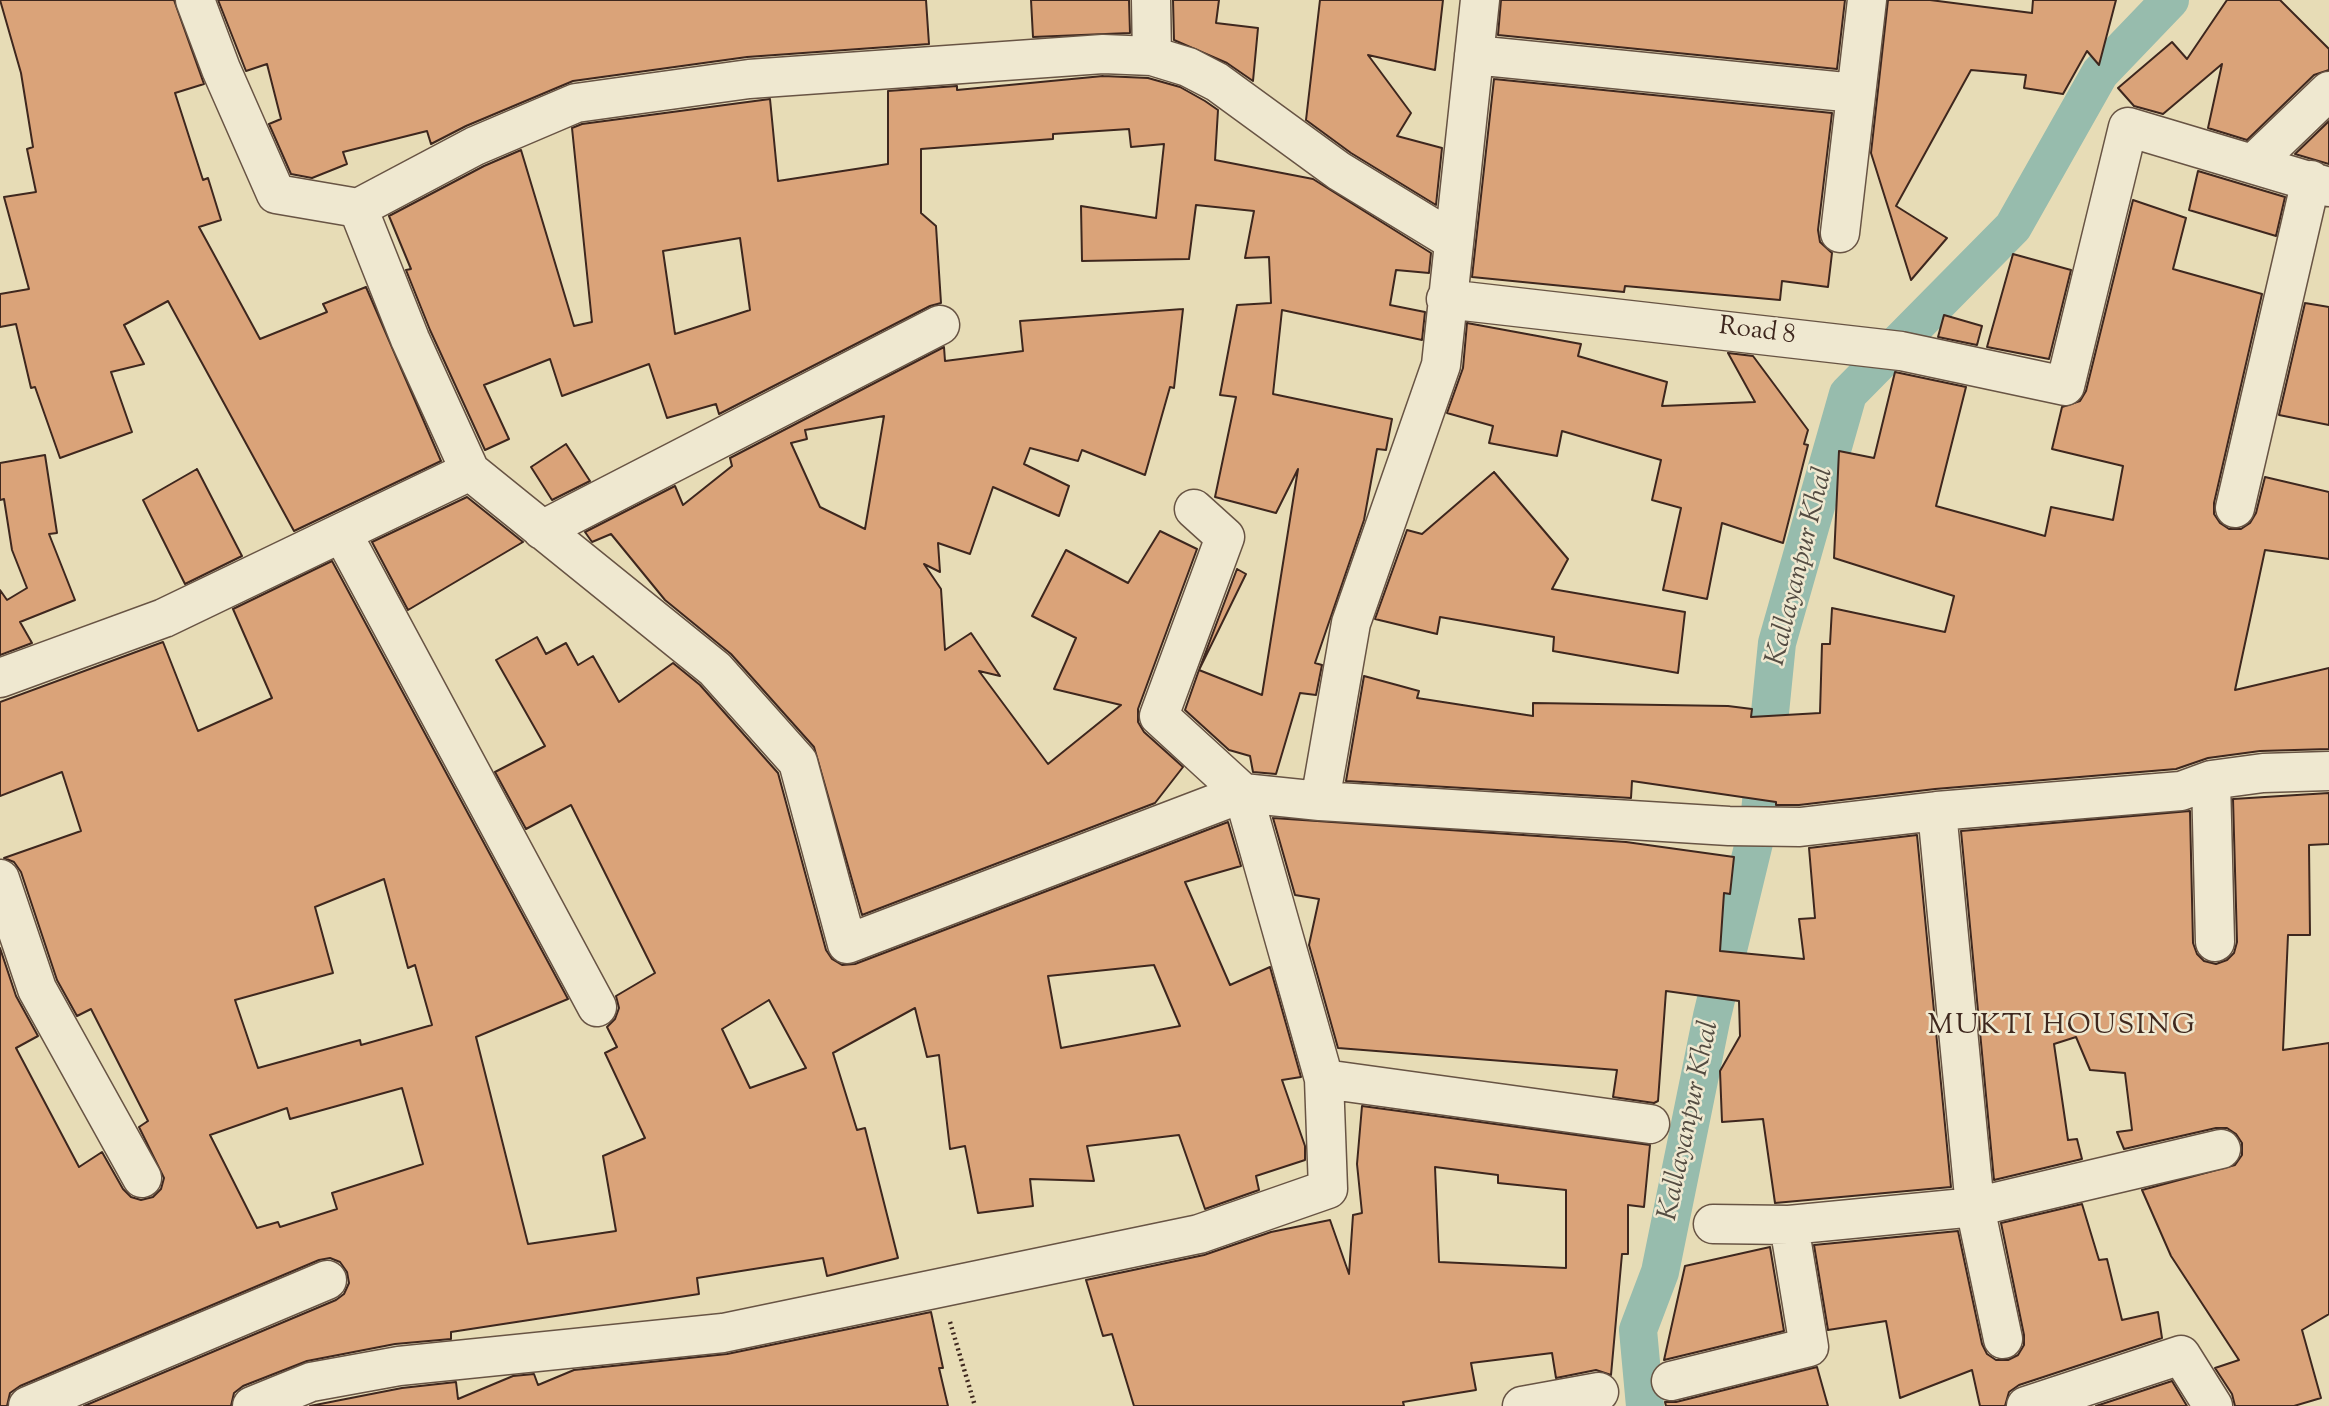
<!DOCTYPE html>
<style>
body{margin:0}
canvas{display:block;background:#e7dcb6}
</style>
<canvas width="2329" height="1406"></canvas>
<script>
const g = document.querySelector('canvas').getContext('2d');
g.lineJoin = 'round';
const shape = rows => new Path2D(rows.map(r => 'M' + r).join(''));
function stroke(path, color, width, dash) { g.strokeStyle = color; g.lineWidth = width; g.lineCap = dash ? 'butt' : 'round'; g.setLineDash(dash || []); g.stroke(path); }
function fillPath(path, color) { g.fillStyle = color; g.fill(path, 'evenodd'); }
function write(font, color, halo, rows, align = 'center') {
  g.font = font + ' "Sorts Mill Goudy",serif'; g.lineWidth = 5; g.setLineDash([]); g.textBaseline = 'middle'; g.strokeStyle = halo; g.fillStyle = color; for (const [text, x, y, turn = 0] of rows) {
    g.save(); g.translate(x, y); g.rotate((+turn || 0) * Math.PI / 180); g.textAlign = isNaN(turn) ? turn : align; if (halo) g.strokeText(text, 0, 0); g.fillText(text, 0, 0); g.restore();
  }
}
stroke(shape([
 [1645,1406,1638,1330,1660,1272,1712,1016,1759,822,1777,643,1848,394,2013,227,2100,73,2170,0]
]), '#97bcad', 38);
const building = shape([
 [0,0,174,0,204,84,175,93,203,180,208,178,221,220,199,227,260,339,327,312,323,304,366,287,441,461,294,531,168,301,124,325,144,364,111,372,132,432,60,458,35,387,31,388,16,324,0,327,0,294,29,289,4,197,36,192,27,149,33,147,21,73,0,0],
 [218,0,926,0,929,44,747,57,573,81,466,126,431,144,427,131,343,152,347,164,312,178,291,174,269,124,281,119,267,64,246,71,218,0],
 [1031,0,1129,0,1130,33,1033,37,1031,0],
 [1173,0,1219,0,1216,23,1258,28,1253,81,1227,63,1174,40,1173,0],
 [1320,0,1443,0,1435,70,1368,55,1411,113,1397,136,1442,148,1436,205,1351,153,1306,120,1320,0],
 [1501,0,1845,0,1837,69,1498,35,1501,0],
 [1888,0,1930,0,2032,13,2033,0,2116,0,2099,65,2087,51,2063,94,2024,88,2026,75,1971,70,1896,206,1947,238,1911,280,1871,153,1888,0],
 [2227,0,2280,0,2329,49,2329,70,2314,75,2247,140,2208,128,2222,64,2163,114,2134,106,2118,88,2172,42,2187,59,2227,0],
 [1103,76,1148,78,1180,87,1205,101,1218,110,1215,160,1313,179,1431,253,1429,273,1396,270,1390,305,1425,312,1422,340,1282,310,1273,394,1392,419,1386,450,1377,449,1364,520,1315,663,1322,665,1316,695,1300,693,1276,774,1253,772,1250,756,1229,750,1185,710,1199,670,1262,695,1298,469,1276,513,1215,497,1236,397,1220,395,1237,305,1271,303,1269,257,1245,258,1254,211,1196,205,1189,259,1082,261,1081,206,1156,218,1164,144,1131,147,1129,129,1053,134,1053,139,921,149,921,213,936,226,941,303,930,306,719,414,716,404,667,418,649,364,562,396,550,359,484,385,509,439,485,450,430,330,406,270,411,269,389,216,484,166,521,150,574,326,592,322,572,128,582,124,770,99,778,181,888,164,888,91,957,86,957,90,1103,76],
 [740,238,750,310,675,334,663,251,740,238],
 [1494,79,1832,113,1818,230,1820,242,1832,253,1828,287,1782,281,1780,300,1625,286,1624,292,1472,277,1494,79],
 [2329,121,2329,164,2295,154,2329,121],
 [2198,171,2285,197,2276,236,2189,210,2198,171],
 [2133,200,2186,218,2173,269,2262,294,2214,503,2214,514,2220,523,2229,529,2241,529,2250,523,2256,513,2265,477,2329,492,2329,559,2265,550,2235,690,2329,668,2329,749,2260,751,2208,758,2176,769,1935,789,1799,805,1776,805,1776,802,1632,781,1631,798,1346,781,1364,676,1419,691,1417,698,1533,716,1533,703,1728,706,1752,709,1751,717,1820,713,1822,644,1830,644,1832,608,1945,632,1954,596,1834,558,1839,451,1874,458,1895,372,1966,387,1936,506,2045,536,2051,507,2113,520,2123,466,2052,449,2062,407,2080,401,2086,391,2133,200],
 [2013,254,2071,270,2049,359,1987,347,2013,254],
 [2305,303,2329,307,2329,425,2279,415,2305,303],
 [1183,309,1174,388,1170,387,1145,475,1082,450,1078,461,1030,448,1024,464,1069,486,1059,516,993,487,970,554,938,543,940,572,924,564,941,589,945,650,971,633,1000,676,979,671,1048,764,1121,705,1054,689,1076,638,1032,616,1066,550,1128,583,1160,531,1197,549,1138,709,1138,722,1144,732,1183,767,1155,803,862,915,814,747,731,654,665,600,611,534,592,542,585,532,675,486,683,505,732,466,730,458,944,347,945,361,1023,351,1020,321,1183,309],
 [884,416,865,529,820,507,791,443,807,439,805,430,884,416],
 [1944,315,1982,326,1977,345,1938,337,1944,315],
 [1467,323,1581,344,1578,356,1667,382,1662,406,1755,402,1728,353,1753,356,1808,430,1804,444,1808,445,1783,543,1722,523,1707,599,1663,590,1681,508,1652,500,1661,460,1562,431,1557,456,1489,443,1493,426,1447,413,1463,368,1467,323],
 [566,444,590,481,552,500,531,467,566,444],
 [45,455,57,533,49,534,75,600,20,622,32,643,0,655,0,590,7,600,27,588,12,550,4,499,0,500,0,463,45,455],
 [197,469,242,556,185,584,143,500,197,469],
 [1494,472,1568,559,1552,589,1685,612,1678,673,1553,651,1554,637,1440,617,1437,634,1375,619,1407,530,1422,534,1494,472],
 [467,497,523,542,408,610,372,542,467,497],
 [332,561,568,999,476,1037,528,1244,616,1231,603,1156,645,1138,605,1053,617,1047,607,1027,615,1019,619,1008,616,996,655,973,571,805,526,829,495,772,545,746,496,660,537,637,546,654,566,643,578,665,593,656,619,702,673,663,700,685,778,773,826,950,832,959,842,965,855,964,1228,822,1241,866,1185,882,1230,985,1270,967,1301,1077,1282,1080,1305,1146,1305,1160,1256,1176,1259,1190,1205,1209,1179,1135,1087,1146,1094,1181,1030,1179,1033,1206,978,1213,965,1146,950,1149,939,1055,927,1057,915,1008,833,1053,857,1130,865,1128,898,1258,827,1276,823,1258,697,1278,699,1294,451,1332,451,1339,395,1344,307,1361,243,1386,234,1393,231,1406,84,1406,336,1300,344,1294,349,1283,347,1272,340,1262,330,1258,319,1260,20,1386,10,1393,7,1406,0,1406,0,948,16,996,38,1036,16,1048,79,1167,102,1152,123,1189,131,1197,141,1200,153,1197,161,1189,164,1178,139,1127,148,1121,91,1009,77,1016,57,980,21,872,14,862,4,858,81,831,62,772,0,796,0,702,163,642,198,731,272,698,233,609,332,561],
 [384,879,408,968,415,965,432,1025,361,1045,360,1040,258,1068,235,1000,333,973,315,907,384,879],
 [1154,965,1180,1026,1061,1048,1048,976,1154,965],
 [769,1000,806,1068,750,1088,722,1029,769,1000],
 [402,1088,423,1164,332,1193,337,1209,280,1227,278,1222,257,1228,210,1135,287,1108,290,1119,402,1088],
 [1237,569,1246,574,1199,670,1237,569],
 [2329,793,2329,844,2309,845,2310,935,2288,935,2283,1050,2329,1043,2329,1314,2302,1330,2321,1398,2294,1406,2235,1406,2232,1394,2215,1368,2239,1360,2171,1256,2142,1190,2235,1165,2242,1155,2242,1143,2236,1134,2227,1128,2216,1128,2124,1149,2117,1132,2132,1130,2125,1073,2090,1070,2076,1037,2054,1044,2068,1140,2077,1139,2082,1159,1994,1180,1961,831,2190,811,2193,943,2197,954,2204,961,2216,964,2227,960,2234,953,2237,942,2233,799,2329,793],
 [1273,818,1626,842,1734,857,1730,894,1724,893,1720,951,1804,959,1799,919,1815,918,1809,848,1917,835,1951,1187,1775,1203,1763,1119,1722,1122,1720,1071,1740,1036,1739,1001,1666,991,1658,1101,1654,1103,1613,1097,1617,1070,1338,1048,1309,945,1319,899,1295,895,1273,818],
 [1362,1106,1650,1145,1644,1207,1628,1205,1628,1254,1622,1254,1611,1375,1596,1370,1556,1378,1552,1353,1471,1363,1476,1390,1403,1402,1404,1406,1134,1406,1112,1334,1103,1336,1086,1280,1204,1255,1271,1232,1330,1220,1349,1274,1353,1215,1362,1213,1357,1164,1362,1106],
 [1435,1167,1498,1175,1498,1183,1566,1190,1566,1268,1439,1262,1435,1167],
 [2082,1204,2099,1260,2107,1259,2122,1320,2158,1312,2162,1338,2019,1385,2009,1392,2005,1406,1980,1406,1972,1370,1900,1398,1886,1321,1828,1330,1814,1245,1958,1231,1982,1344,1987,1354,1996,1360,2008,1360,2018,1355,2024,1345,2024,1335,2001,1223,2082,1204],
 [1770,1247,1784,1331,1664,1360,1685,1266,1770,1247],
 [931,1312,943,1368,939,1368,948,1406,310,1406,402,1388,456,1382,458,1399,513,1376,534,1374,538,1385,574,1370,727,1354,931,1312],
 [1817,1367,1828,1406,1666,1406,1665,1402,1676,1402,1817,1367],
 [2172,1381,2187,1406,2096,1406,2172,1381]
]);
fillPath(building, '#daa379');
stroke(building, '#3e271e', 2);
const minor = shape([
 [195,0,221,69,276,194,358,208,475,146,576,103,749,79,1103,54,1152,56,1188,67,1217,82,1339,171,1452,240],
 [1151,0,1152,56],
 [1474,55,1855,93],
 [2255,162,2329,91],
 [358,208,410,339,470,471,715,669,798,762,847,944,1243,793,1320,801,1729,826,1800,827,1937,811,2181,791,2211,780,2263,773,2329,771],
 [1840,233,1867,0],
 [1446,299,1901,351,2065,386,2128,127,2329,187],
 [2235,508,2311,180],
 [542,530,940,325],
 [342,533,597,1007],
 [0,678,164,618,470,471],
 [2211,780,2215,942],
 [1320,801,1351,623,1441,365,1480,0],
 [1937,811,1975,1207,2003,1339],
 [0,879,37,989,142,1178],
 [1324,1079,1650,1124],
 [1713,1224,1789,1225,1975,1207,2221,1149],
 [1671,1381,1809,1347,1789,1225],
 [28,1406,327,1280],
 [252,1406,311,1382,399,1366,723,1333,1199,1234,1328,1189,1324,1079,1243,793,1159,716,1225,537,1194,509],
 [1522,1406,1599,1392],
 [2026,1406,2181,1355,2213,1406]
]);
stroke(minor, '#685444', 41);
stroke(shape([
 [950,1322,975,1406]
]), '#3e271e', 4.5, [2, 3.5]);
stroke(minor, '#efe8d0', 38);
write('26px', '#3e271e', '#efe8d0', [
 ["Road 8",1757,333,7]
]);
write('italic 28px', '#544c42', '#efe8d0', [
 ["Kallayanpur Khal",1802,567,-76],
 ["Kallayanpur Khal",1691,1121,-78]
]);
g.letterSpacing = '2px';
write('28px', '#3e271e', '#efe8d0', [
 ["MUKTI HOUSING",2062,1028]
]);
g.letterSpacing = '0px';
</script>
